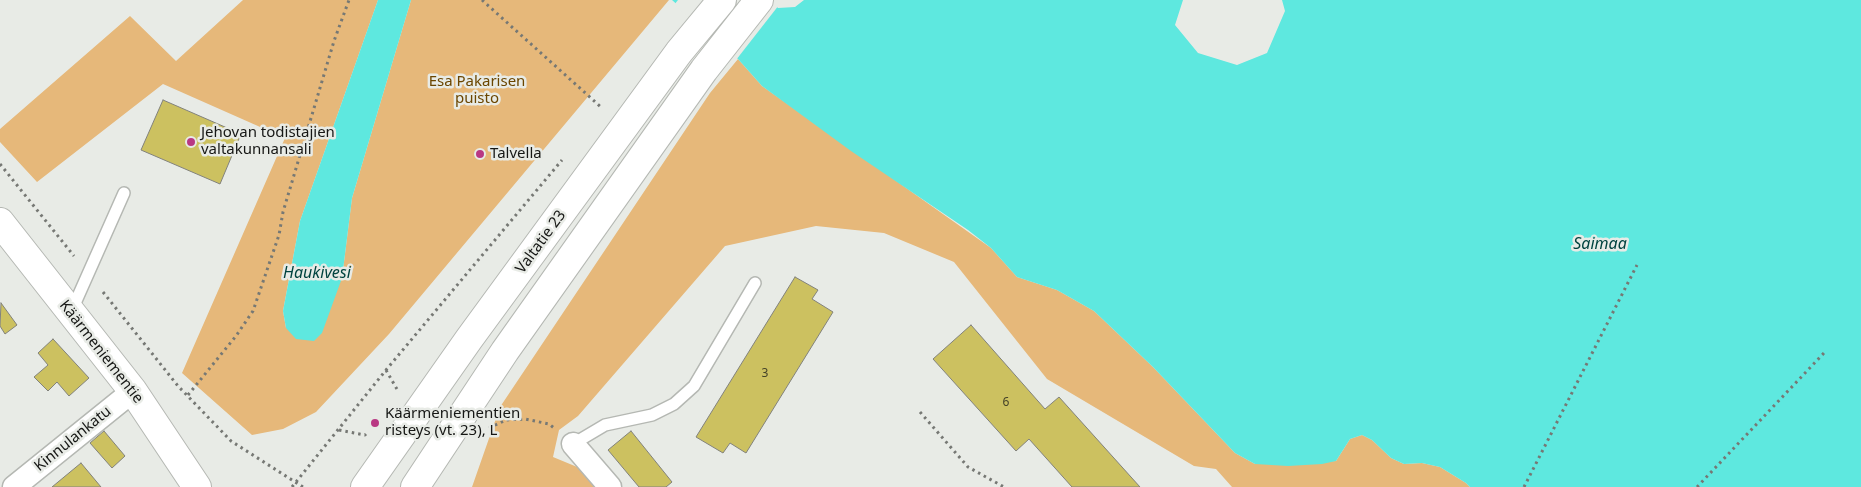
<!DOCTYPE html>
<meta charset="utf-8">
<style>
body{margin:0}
canvas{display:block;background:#e8ebe6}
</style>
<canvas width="1861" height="487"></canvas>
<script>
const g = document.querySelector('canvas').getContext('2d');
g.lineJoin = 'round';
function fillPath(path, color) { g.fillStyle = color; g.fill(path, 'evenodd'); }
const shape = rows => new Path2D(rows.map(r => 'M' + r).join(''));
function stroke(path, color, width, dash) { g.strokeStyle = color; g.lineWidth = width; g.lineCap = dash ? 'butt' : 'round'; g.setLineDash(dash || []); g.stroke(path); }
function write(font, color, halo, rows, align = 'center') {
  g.font = font + ' "Noto Sans",sans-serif'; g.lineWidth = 5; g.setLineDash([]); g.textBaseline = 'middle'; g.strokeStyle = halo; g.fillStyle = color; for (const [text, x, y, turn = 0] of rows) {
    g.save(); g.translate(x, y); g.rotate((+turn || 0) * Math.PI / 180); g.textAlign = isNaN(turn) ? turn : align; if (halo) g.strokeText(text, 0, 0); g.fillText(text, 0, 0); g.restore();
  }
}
fillPath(shape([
 [243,0,378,0,300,221,283,311,286,328,342,278,352,198,411,0,669,0,389,334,316,412,283,429,252,435,182,373,285,138,163,84,37,182,0,142,0,129,130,16,176,61],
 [738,59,762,86,991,248,1017,277,1057,290,1094,311,1153,367,1235,453,1255,464,1336,461,1350,439,1362,435,1372,440,1391,458,1404,464,1422,463,1440,467,1466,483,1470,487,1232,487,1216,469,1194,466,1047,379,954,262,884,233,816,226,725,246,578,416,559,430,553,457,582,469,597,487,472,487,500,407,710,93]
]), '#e6b87a');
fillPath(shape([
 [378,0,411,0,352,198,342,278,322,333,314,341,296,339,286,328,283,311,300,221],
 [672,0,770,0,778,8,795,7,804,0,1183,0,1175,25,1198,53,1237,65,1267,53,1285,11,1282,0,1861,0,1861,487,1470,487,1466,483,1440,467,1422,463,1404,464,1391,458,1372,440,1362,435,1350,439,1336,461,1322,464,1288,466,1255,464,1235,453,1153,367,1094,311,1057,290,1017,277,991,248,968,230,851,151,762,86,738,59]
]), '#5ee8df');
fillPath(shape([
 [678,0,774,0,779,5,736,60,674,5]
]), '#e8ebe6');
const building = shape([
 [163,100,241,134,220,184,141,150,163,100],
 [795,277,818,290,812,299,833,312,746,453,730,443,723,453,696,437,795,277],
 [1,303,17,325,5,334,0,326,1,303],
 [971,325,1045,409,1059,397,1140,487,1072,487,1029,439,1016,451,933,359,971,325],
 [53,339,89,378,69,396,57,382,48,391,34,377,48,365,38,353,53,339],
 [104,431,125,456,112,468,90,443,104,431],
 [631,431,672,482,666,487,639,487,608,450,631,431],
 [81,463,101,487,52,487,81,463]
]);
fillPath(building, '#ccc160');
stroke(building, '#82827c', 1);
const service = shape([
 [72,310,124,193],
 [573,444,605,425,652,415,674,404,694,386,755,283]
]);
const minor = shape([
 [573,444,610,487],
 [14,487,133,391]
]);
const tertiary = shape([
 [0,222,133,391,197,487]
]);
const trunk = shape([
 [365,487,469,339,679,52,722,0],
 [415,487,505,351,704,70,759,0]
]);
stroke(service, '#b5b8b3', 14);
stroke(minor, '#b5b8b3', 25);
stroke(tertiary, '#b5b8b3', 30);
stroke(trunk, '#b5b8b3', 30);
stroke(shape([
 [482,0,602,108],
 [0,164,74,256],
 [103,292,178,386,231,441,303,487],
 [386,370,398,391],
 [188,395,236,336,253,311,279,235,283,212,334,41,349,0],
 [920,412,968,467,1004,487],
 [489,428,506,420,525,419,549,424,554,428],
 [339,430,365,435,366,434],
 [292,487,386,370,562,160],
 [1524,487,1637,265],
 [1697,487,1824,353]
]), '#767874', 3, [2.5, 4]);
stroke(service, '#fff', 11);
stroke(minor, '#fff', 22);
stroke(tertiary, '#fff', 28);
stroke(trunk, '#fff', 28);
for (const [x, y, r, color] of [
 [191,142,5,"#b93883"],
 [480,154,5,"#b93883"],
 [375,423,5,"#b93883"]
]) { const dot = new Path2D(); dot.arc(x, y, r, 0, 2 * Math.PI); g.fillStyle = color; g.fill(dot); stroke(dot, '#e8ebe6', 2); }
write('12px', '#444228', null, [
 ["3",765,374],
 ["6",1006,403]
]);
write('15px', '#6b4600', '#e8ebe6', [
 ["Esa Pakarisen",477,82],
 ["puisto",477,99]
]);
write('15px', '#161715', '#e8ebe6', [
 ["Jehovan todistajien",201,133],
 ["valtakunnansali",201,150],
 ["Talvella",490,154],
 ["Käärmeniementien",385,414],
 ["risteys (vt. 23), L",385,431]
], 'left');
write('15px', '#161715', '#e8ebe6', [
 ["Valtatie 23",541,242,-54],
 ["Käärmeniementie",101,352,52],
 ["Kinnulankatu",73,439,-39]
]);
write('italic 16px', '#00433f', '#e8ebe6', [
 ["Saimaa",1600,244],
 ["Haukivesi",317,273]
]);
</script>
